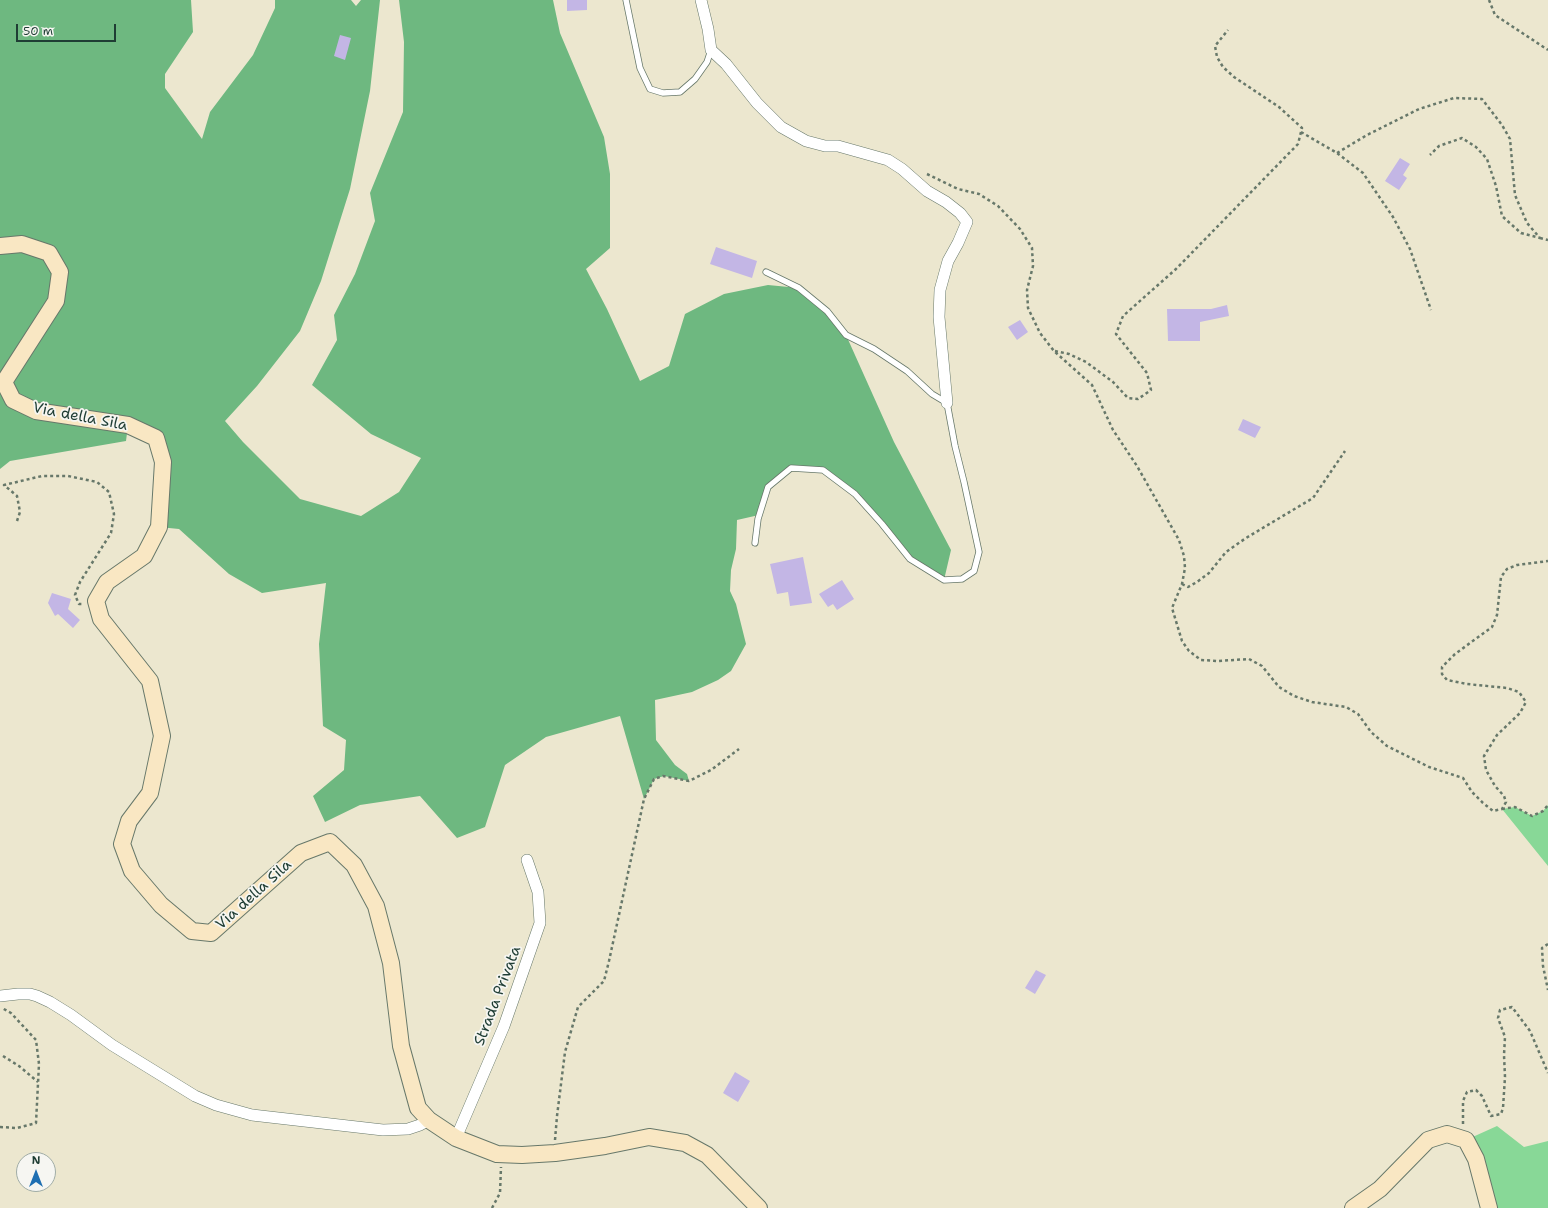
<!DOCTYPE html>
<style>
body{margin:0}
#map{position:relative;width:1548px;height:1208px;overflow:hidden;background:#ece7cf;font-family:"Shantell Sans",sans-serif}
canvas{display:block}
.north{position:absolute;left:16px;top:1152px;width:40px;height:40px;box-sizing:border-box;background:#f6f6f2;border:1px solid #a0aca6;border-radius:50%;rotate:0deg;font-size:11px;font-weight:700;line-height:16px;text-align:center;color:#1f3d34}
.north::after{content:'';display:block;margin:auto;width:14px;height:18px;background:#1f6fb2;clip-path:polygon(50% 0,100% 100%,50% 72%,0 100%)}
.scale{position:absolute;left:16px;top:24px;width:100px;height:18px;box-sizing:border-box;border:2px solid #1f3d34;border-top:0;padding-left:5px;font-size:12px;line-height:14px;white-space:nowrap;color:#1f3d34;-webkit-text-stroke:3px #f6f6f2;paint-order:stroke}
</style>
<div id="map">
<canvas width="1548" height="1208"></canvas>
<div class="north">N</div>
<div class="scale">50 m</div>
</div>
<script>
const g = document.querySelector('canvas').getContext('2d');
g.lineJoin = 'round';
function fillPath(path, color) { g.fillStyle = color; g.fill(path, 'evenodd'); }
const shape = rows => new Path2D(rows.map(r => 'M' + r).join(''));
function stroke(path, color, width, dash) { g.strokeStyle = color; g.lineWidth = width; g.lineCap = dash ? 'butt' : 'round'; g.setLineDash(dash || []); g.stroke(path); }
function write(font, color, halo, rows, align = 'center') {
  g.font = font + ' "Shantell Sans",sans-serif'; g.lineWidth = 3.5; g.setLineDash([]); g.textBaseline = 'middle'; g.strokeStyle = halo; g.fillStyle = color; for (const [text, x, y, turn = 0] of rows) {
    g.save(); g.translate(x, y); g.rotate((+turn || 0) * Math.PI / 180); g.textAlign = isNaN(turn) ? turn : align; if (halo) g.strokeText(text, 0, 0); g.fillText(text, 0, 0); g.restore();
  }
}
fillPath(shape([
 [1548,805,1548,866,1502,809,1515,807,1532,816,1543,811],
 [1497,1126,1524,1147,1548,1141,1548,1208,1489,1208,1466,1140]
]), '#88d897');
fillPath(shape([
 [0,0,191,0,193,32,165,74,165,88,202,139,210,112,253,55,275,8,275,0,351,0,356,6,361,0,380,0,370,91,350,189,321,281,300,331,257,386,225,421,243,442,300,499,361,516,399,492,421,458,371,434,312,385,337,340,334,315,355,274,375,221,370,193,403,112,404,42,399,0,553,0,560,33,604,137,610,174,610,248,586,269,607,309,640,381,669,366,685,314,724,294,768,285,799,288,827,311,846,335,894,442,951,550,944,580,910,559,855,494,823,470,791,468,768,487,759,515,737,520,736,549,731,570,730,591,736,604,746,644,731,671,718,680,692,692,655,700,656,740,675,765,687,774,689,781,664,776,654,779,644,799,620,716,546,737,505,765,485,827,457,838,420,796,360,805,325,822,313,796,344,770,346,740,323,726,319,644,326,583,262,593,229,574,179,529,159,527,156,438,128,425,126,441,10,461,0,469]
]), '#6eb880');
fillPath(shape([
 [567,0,587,0,587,10,567,11],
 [340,35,351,38,345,60,334,56],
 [1400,158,1410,164,1403,175,1407,178,1399,190,1385,181],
 [716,247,757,261,752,278,710,264],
 [1227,305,1229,316,1200,322,1200,341,1168,341,1167,309,1211,309],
 [1020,320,1028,332,1017,340,1008,327],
 [1243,419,1261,427,1255,438,1238,430],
 [803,557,812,603,790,606,788,592,777,594,770,564],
 [842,580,854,599,837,610,833,604,828,607,819,594],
 [52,593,71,599,68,609,80,620,73,628,58,614,55,616,48,603],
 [1036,970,1046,975,1035,994,1025,988],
 [735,1072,750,1081,738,1102,723,1093]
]), '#c3b6e5');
const service = shape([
 [626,0,640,68,650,89,663,93,680,92,695,79,707,62,711,50],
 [755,543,758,519,768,487,791,468,823,470,855,494,882,524,910,559,944,580,962,579,974,571,979,552,964,482,955,446,947,403,932,394,907,371,874,349,846,335,827,311,799,288,766,272]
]);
const minor = shape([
 [701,0,708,29,711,50,726,64,757,103,781,127,806,141,825,146,838,146,888,160,902,169,927,191,946,202,960,213,967,222,958,243,948,261,940,290,939,317,947,403],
 [0,996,18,994,30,994,37,996,50,1002,71,1015,112,1045,195,1096,216,1105,252,1115,383,1130,408,1129,420,1125,429,1120],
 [456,1138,504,1026,540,923,538,892,527,860]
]);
const secondary = shape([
 [0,246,22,244,49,253,60,272,56,301,4,382,13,400,36,411,128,425,156,438,163,462,159,527,144,556,107,582,96,601,101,619,150,681,162,736,150,793,129,821,122,844,132,871,161,905,192,931,211,933,301,853,330,842,354,865,376,906,391,963,401,1046,418,1108,429,1120,456,1138,497,1154,522,1155,555,1153,605,1146,649,1137,685,1143,707,1155,759,1208],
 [1353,1208,1380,1189,1428,1140,1447,1134,1466,1140,1476,1159,1489,1208]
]);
stroke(service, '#67786a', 7);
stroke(minor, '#67786a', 12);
stroke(secondary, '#67786a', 18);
stroke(shape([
 [1489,0,1495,15,1548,50],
 [1301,132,1337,153,1363,173,1393,217,1410,249,1431,310],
 [1337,153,1367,135,1419,109,1454,98,1482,99,1502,125,1510,139,1515,195,1527,223,1540,238,1521,233,1502,216,1496,186,1487,159,1476,147,1462,138,1439,146,1430,155],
 [927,174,958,189,979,194,998,206,1020,229,1032,248,1033,266,1027,290,1028,308,1040,333,1054,351,1092,385,1113,430,1137,466,1179,540,1184,556,1185,568,1182,584,1172,608,1182,641,1189,651,1201,660,1218,661,1249,659,1262,666,1279,687,1294,696,1312,702,1346,707,1358,714,1371,732,1387,746,1429,767,1463,778,1472,792,1483,803,1493,811,1502,809,1506,802,1504,796,1495,786,1486,770,1484,756,1497,735,1520,713,1526,702,1519,692,1507,688,1467,684,1447,680,1442,674,1442,667,1455,654,1492,627,1497,615,1501,577,1507,569,1517,565,1548,561],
 [1540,238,1548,240],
 [1055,351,1069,354,1086,362,1113,382,1128,398,1138,399,1151,390,1147,373,1116,334,1123,316,1176,269,1298,144,1302,128,1279,107,1234,77,1223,67,1217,57,1215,46,1228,30],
 [17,521,20,512,17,496,4,485,42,476,68,476,97,482,109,492,114,514,111,533,80,582,75,595,79,604,82,604],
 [1182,584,1188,587,1197,582,1209,573,1226,552,1246,538,1313,498,1345,451],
 [1502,809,1515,807,1532,816,1543,811,1548,805],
 [1548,944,1542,948,1543,966,1548,990],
 [3,1056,19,1066,38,1082],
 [1463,1124,1463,1101,1467,1092,1476,1090,1482,1096,1491,1116,1501,1114,1503,1108,1505,1077,1504,1055,1505,1037,1498,1018,1500,1010,1512,1007,1530,1031,1548,1073],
 [0,1127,17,1128,36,1123,39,1064,36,1040,11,1013,2,1008],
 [555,1140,557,1116,565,1052,578,1007,604,981,609,961,644,799,654,779,663,776,689,781,711,770,739,749],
 [492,1208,500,1193,501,1167]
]), '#67786a', 2.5, [3, 3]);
stroke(service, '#fff', 5.5);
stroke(minor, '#fff', 11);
stroke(secondary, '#f9e7c3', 16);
write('15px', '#1f3d34', '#f6f6f2', [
 ["Via della Sila",80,417,11],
 ["Via della Sila",254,895,-42],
 ["Strada Privata",498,996,-69]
]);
</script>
